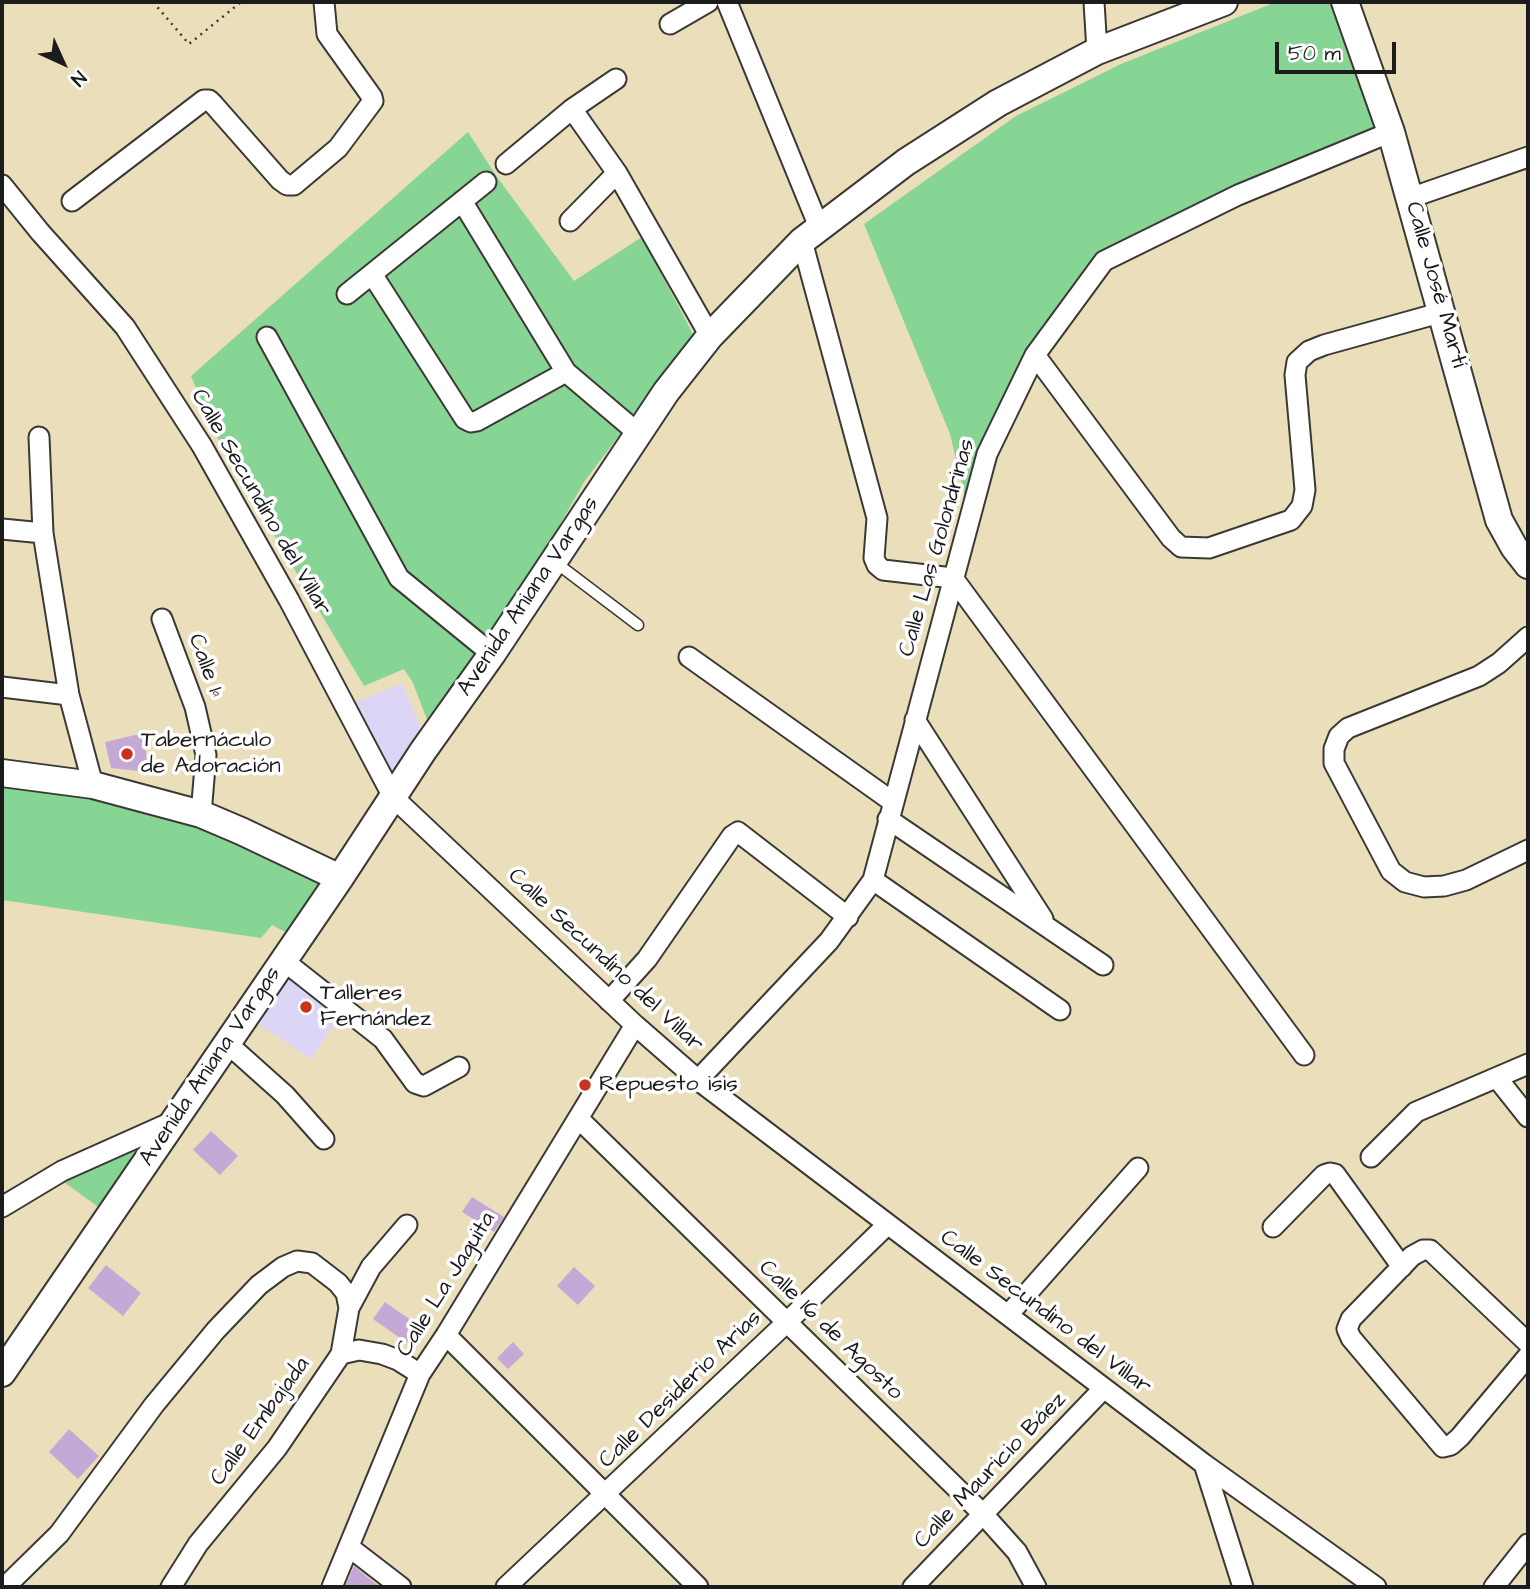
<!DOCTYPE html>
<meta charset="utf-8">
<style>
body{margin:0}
#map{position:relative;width:1530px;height:1589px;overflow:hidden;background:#ebdebb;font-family:"Architects Daughter",sans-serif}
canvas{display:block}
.frame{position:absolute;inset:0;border:4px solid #1c1c1c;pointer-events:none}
.north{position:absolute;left:28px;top:28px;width:70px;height:70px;-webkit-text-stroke:5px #fff;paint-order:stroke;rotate:135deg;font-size:19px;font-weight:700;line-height:28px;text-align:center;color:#1c1c1c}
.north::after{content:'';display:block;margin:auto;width:24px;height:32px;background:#1c1c1c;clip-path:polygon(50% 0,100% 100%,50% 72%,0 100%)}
.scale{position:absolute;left:1275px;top:42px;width:121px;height:32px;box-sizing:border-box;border:4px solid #1c1c1c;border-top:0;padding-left:9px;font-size:21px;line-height:24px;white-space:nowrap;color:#1c1c1c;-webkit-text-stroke:5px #fff;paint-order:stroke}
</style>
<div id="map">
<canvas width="1530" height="1589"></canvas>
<div class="frame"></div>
<div class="north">N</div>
<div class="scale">50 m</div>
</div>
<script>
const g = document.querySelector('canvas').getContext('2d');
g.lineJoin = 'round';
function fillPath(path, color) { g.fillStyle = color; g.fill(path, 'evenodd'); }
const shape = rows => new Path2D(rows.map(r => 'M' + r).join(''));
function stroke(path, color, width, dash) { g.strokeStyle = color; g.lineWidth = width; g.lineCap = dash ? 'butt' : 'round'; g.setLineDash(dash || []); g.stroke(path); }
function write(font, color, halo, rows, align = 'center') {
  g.font = font + ' "Architects Daughter",sans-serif'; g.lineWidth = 7; g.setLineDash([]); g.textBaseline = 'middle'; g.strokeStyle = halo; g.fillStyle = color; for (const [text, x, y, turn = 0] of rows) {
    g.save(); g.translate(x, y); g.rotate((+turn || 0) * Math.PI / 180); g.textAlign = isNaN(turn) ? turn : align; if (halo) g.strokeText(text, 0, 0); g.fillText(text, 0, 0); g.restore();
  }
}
fillPath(shape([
 [402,683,426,742,390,791,347,706],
 [287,978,341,1014,311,1059,257,1023]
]), '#dcd5f6');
fillPath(shape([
 [1276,2,1336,2,1383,126,1094,258,1027,349,982,443,965,497,950,434,864,224,1016,116,1121,64],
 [468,132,497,177,574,281,642,237,694,336,584,482,500,631,429,725,413,683,404,669,364,686,221,446,191,376],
 [2,781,89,793,238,840,328,879,289,934,272,925,261,938,2,900],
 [169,1125,101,1209,57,1177]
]), '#87d594');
fillPath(shape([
 [144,733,148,772,111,768,105,742],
 [211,1131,238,1156,220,1175,193,1150],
 [472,1197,504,1217,494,1232,462,1212],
 [106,1265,141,1293,123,1316,88,1288],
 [574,1267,595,1286,578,1305,557,1286],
 [385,1302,425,1330,413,1347,373,1319],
 [513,1342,524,1354,508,1369,497,1358],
 [69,1429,99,1456,78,1479,49,1452],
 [354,1566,371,1580,380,1587,345,1587]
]), '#c4a9d7');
const lane = shape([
 [555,562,638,625]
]);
const street = shape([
 [727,2,819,227],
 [1094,2,1097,51],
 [670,24,708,2],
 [572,109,617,173,710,336],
 [506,164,572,109,616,79],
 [2,185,40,232,125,327,202,446,289,600,393,797,635,1025,698,1080,1204,1464,1376,1587],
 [1410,198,1528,157],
 [72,201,204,100,209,100,214,105,280,180,287,185,294,185,338,148,373,101,372,97,327,34,324,2],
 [462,201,566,372,639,434],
 [570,221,617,173],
 [802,241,877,518,874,558,877,565,883,570,953,578,1304,1055],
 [372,274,465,419,471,422,477,421,566,372],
 [347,294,486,182],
 [267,337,399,578,492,654],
 [1035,355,1171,538,1181,547,1209,548,1291,520,1302,506,1305,490,1295,375,1297,362,1309,351,1324,345,1443,312],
 [39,437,43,533,69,695,93,785],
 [2,529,43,533],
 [162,619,195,707,206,755,201,814],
 [1528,637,1499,663,1479,676,1348,728,1339,736,1334,749,1334,763,1391,871,1405,882,1424,887,1444,886,1466,880,1528,850],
 [689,657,893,802],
 [2,687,69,695],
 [915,720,1043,919],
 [888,819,1103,965],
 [873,880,1060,1010],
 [284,961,383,1039,415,1083,424,1086,459,1067],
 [609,1001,647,959,732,836,738,832,848,917],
 [228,1044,285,1095,324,1139],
 [1497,1078,1528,1117],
 [698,1080,829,941,873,880,987,454,1035,355,1104,261,1238,195,1391,132],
 [579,1119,983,1514,1017,1552,1036,1587],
 [1371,1157,1416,1112,1528,1064],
 [2,1207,62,1171,174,1121],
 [1273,1227,1324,1175,1330,1173,1335,1174,1402,1267],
 [349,1308,371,1267,407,1225],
 [1008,1315,1138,1168],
 [446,1335,698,1587],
 [1528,1343,1430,1250,1423,1250,1412,1256,1351,1319,1347,1329,1351,1338,1443,1447,1451,1445,1460,1437,1528,1356],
 [1204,1464,1243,1587],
 [349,1547,401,1587],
 [5,1587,59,1534,154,1405,216,1330,259,1285,283,1267,297,1261,312,1263,338,1283,346,1293,349,1308,341,1354],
 [171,1587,198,1544,277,1448,341,1354,359,1350,382,1354,398,1360,420,1374],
 [332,1587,420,1374,446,1335,635,1025],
 [506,1587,786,1323,887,1225],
 [913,1587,1104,1388],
 [1494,1587,1528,1544]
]);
const secondary = shape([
 [1345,2,1391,132,1499,520,1514,547,1528,565],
 [2,773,93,785,201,814,241,831,340,878],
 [2,1373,340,878,423,751,492,654,666,392,710,336,802,241,906,162,998,103,1097,51,1224,2]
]);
stroke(lane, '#3b3934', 13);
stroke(street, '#3b3934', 23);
stroke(secondary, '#3b3934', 30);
stroke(shape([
 [153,2,189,44,241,2]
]), '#3b3934', 2.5, [2, 5]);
stroke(lane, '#fff', 10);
stroke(street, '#fff', 19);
stroke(secondary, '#fff', 26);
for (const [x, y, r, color] of [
 [127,754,7,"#c8321e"],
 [306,1007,7,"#c8321e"],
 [585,1085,7,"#c8321e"]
]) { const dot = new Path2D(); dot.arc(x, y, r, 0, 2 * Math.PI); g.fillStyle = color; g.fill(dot); stroke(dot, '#fff', 2.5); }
write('23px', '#1c1c1c', '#fff', [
 ["Calle José Martí",1435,285,74],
 ["Calle Secundino del Villar",260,503,60],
 ["Calle Las Golondrinas",938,548,-74],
 ["Avenida Aniana Vargas",529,597,-56],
 ["Calle 1ª",205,666,70],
 ["Calle Secundino del Villar",605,961,43],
 ["Avenida Aniana Vargas",211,1067,-56],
 ["Calle La Jaguita",447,1285,-58],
 ["Calle Secundino del Villar",1045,1313,37],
 ["Calle 16 de Agosto",830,1331,44],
 ["Calle Desiderio Arias",681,1390,-44],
 ["Calle Embajada",261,1422,-54],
 ["Calle Mauricio Báez",991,1471,-46]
]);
write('23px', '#1c1c1c', '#fff', [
 ["Tabernáculo",141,741],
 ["de Adoración",141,767],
 ["Talleres",320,994],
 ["Fernández",320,1020],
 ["Repuesto isis",599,1085]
], 'left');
</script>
